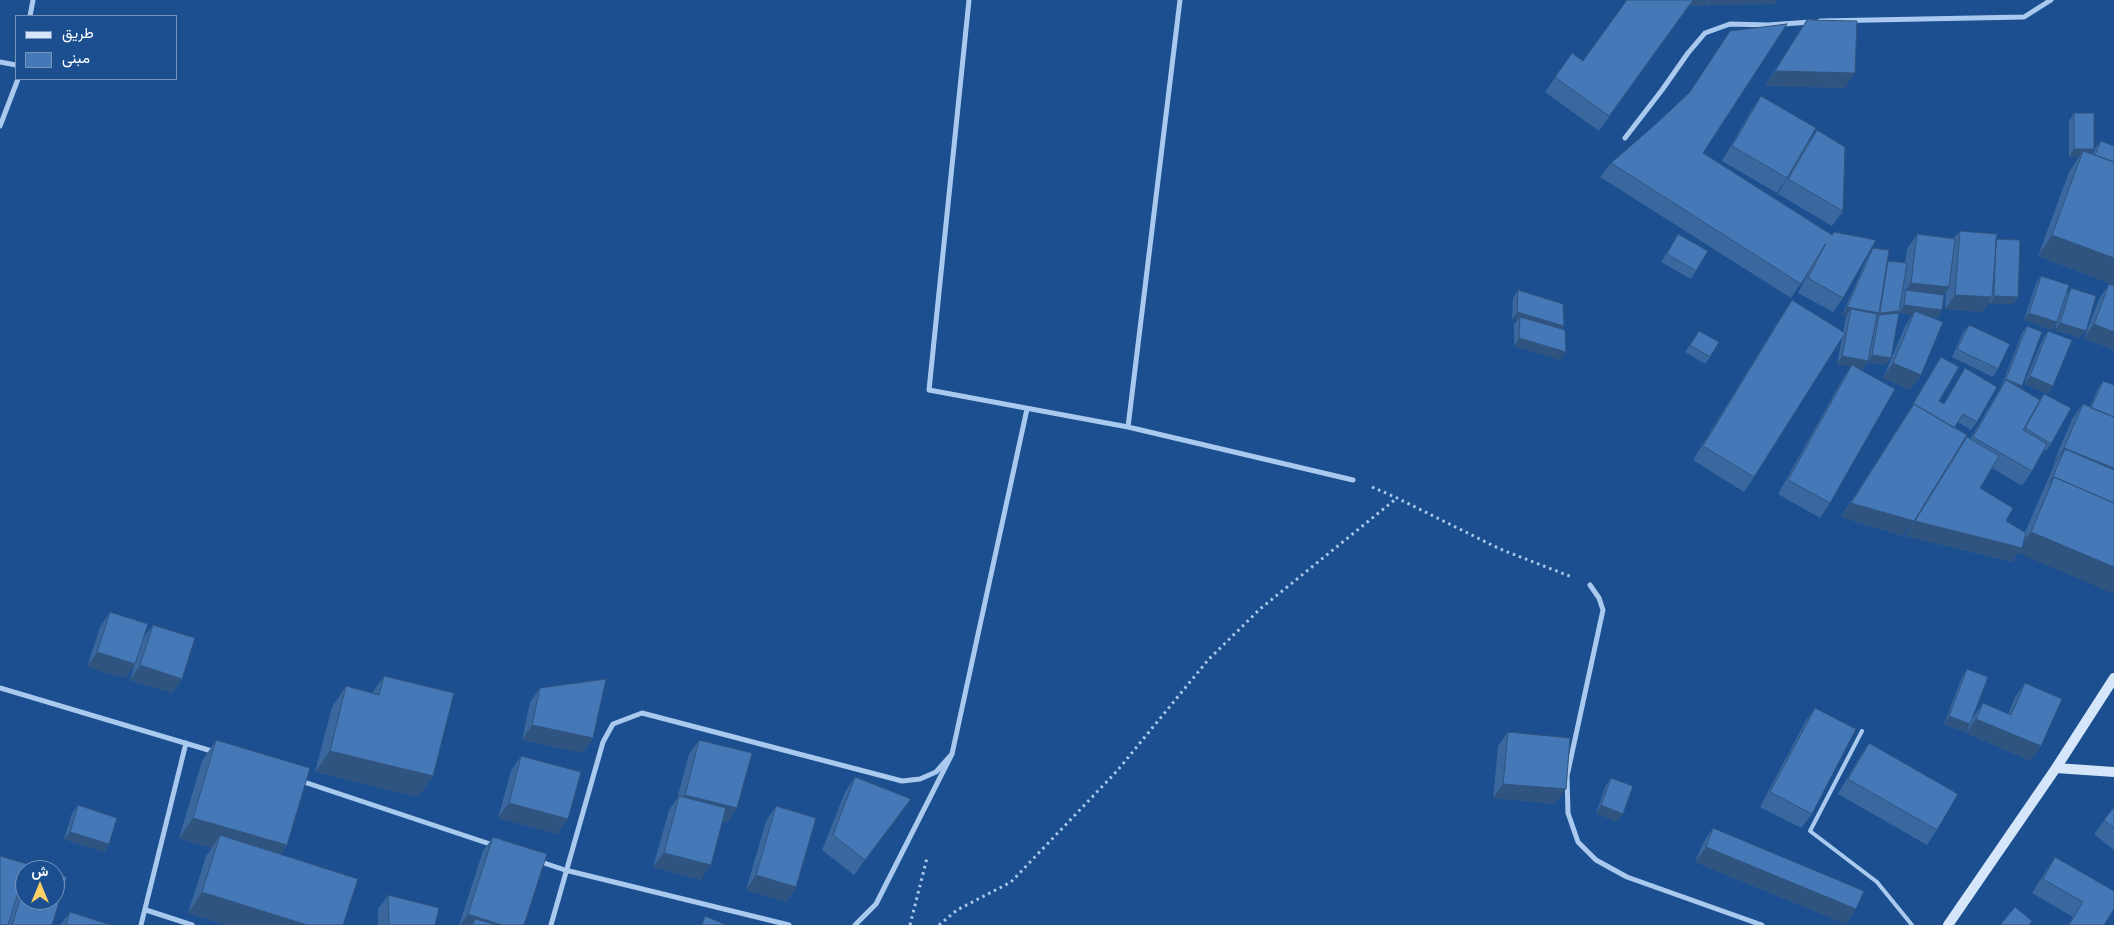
<!DOCTYPE html>
<meta charset="utf-8">
<style>
body{margin:0}
#map{position:relative;width:2114px;height:925px;overflow:hidden;background:#1b4f8f;font-family:"Public Sans",Vazirmatn,sans-serif}
canvas{display:block}
.legend{position:absolute;left:15px;top:15px;width:162px;height:65px;box-sizing:border-box;background:#1b4f8f;border:1px solid #7695bc;margin:0;padding:6px 9px;list-style:none;font-size:15px;color:#fff}
.legend li{display:flex;align-items:center;gap:10px;height:25px}
.legend b{width:25px;border:1px solid #7695bc}
.north{position:absolute;left:15px;top:860px;width:50px;height:50px;box-sizing:border-box;background:#1b4f8f;border:1px solid #7695bc;border-radius:50%;rotate:0deg;font-size:14px;font-weight:700;line-height:20px;text-align:center;color:#fff}
.north::after{content:'';display:block;margin:auto;width:18px;height:22px;background:#ffd166;clip-path:polygon(50% 0,100% 100%,50% 72%,0 100%)}
</style>
<div id="map">
<canvas width="2114" height="925"></canvas>
<ul class="legend">
<li><b style="height:6px;background:#d6e6fa"></b>طريق</li>
<li><b style="height:14px;background:#4478b7"></b>مبنى</li>
</ul>
<div class="north">ش</div>
</div>
<script>
const g = document.querySelector('canvas').getContext('2d');
g.lineJoin = 'round';
const shape = rows => new Path2D(rows.map(r => 'M' + r).join(''));
function stroke(path, color, width, dash) { g.strokeStyle = color; g.lineWidth = width; g.lineCap = dash ? 'butt' : 'round'; g.setLineDash(dash || []); g.stroke(path); }
function fillPath(path, color) { g.fillStyle = color; g.fill(path, 'evenodd'); }
stroke(shape([
 [1372,487,1397,498,1500,549,1572,577],
 [910,925,927,858],
 [939,925,957,910,1011,882,1117,771,1208,660,1260,609,1397,498]
]), '#a9c9ee', 3, [2.5, 4]);
stroke(shape([
 [1862,731,1810,831,1877,882,1912,925]
]), '#a9c9ee', 4);
stroke(shape([
 [969,0,929,390,1128,427,1353,480],
 [30,16,33,0],
 [1820,21,2024,17,2051,0],
 [0,62,16,65],
 [0,126,18,79],
 [1625,138,1662,90,1688,53,1705,33,1730,24,1768,25,1811,22],
 [1128,427,1180,0],
 [1590,585,1599,598,1603,610,1567,776,1568,813,1578,842,1596,860,1627,877,1762,925],
 [0,688,215,752],
 [301,781,493,845],
 [538,861,565,870,789,925],
 [146,910,192,925],
 [141,925,186,743],
 [551,925,603,742,613,724,642,713,902,781,920,779,936,772,952,754],
 [855,925,876,904,952,754,1027,409]
]), '#a9c9ee', 5);
stroke(shape([
 [2056,768,2114,772],
 [1948,925,2056,768,2114,678]
]), '#d6e6fa', 10);
fillPath(shape([
 [1627,0,1778,0,1775,4,1707,5,1707,4,1706,5,1689,6,1599,131,1545,92,1572,53,1583,61],
 [1807,20,1845,88,1765,86,1797,35],
 [1730,31,1703,153,1832,235,1843,298,1833,312,1798,293,1811,268,1791,298,1600,177,1611,163,1657,123,1688,94],
 [1761,96,1787,178,1777,193,1722,161,1751,111],
 [2074,113,2094,149,2091,154,2093,154,2095,148,2101,141,2114,146,2114,285,2038,256,2069,172,2079,157,2069,157,2069,121],
 [1817,130,1843,211,1832,226,1778,194,1807,144],
 [1960,231,1996,239,2018,297,2013,304,1989,304,1989,301,1982,312,1945,309,1946,292,1944,295,1942,310,1937,318,1928,317,1921,375,1910,390,1883,378,1905,326,1912,315,1899,313,1899,311,1898,313,1891,358,1885,365,1867,362,1863,369,1856,367,1830,503,1820,518,1778,494,1842,380,1851,366,1837,364,1842,337,1754,477,1744,492,1693,460,1782,315,1792,300,1843,332,1846,316,1842,315,1868,256,1873,248,1887,263,1888,261,1905,263,1907,249,1917,234,1954,238],
 [1678,234,1696,271,1691,279,1661,262],
 [2041,276,2066,295,2071,288,2086,331,2080,338,2055,330,2057,322,2052,330,2024,320,2036,283],
 [2109,284,2114,286,2114,350,2084,338,2099,299],
 [1518,290,1564,326,1562,329,1560,360,1514,346,1514,324,1517,321,1512,319,1513,298],
 [1969,325,1998,369,1993,377,1952,357,1963,332],
 [2027,326,2020,388,2040,400,2044,394,2051,444,2046,451,2044,450,2032,471,2022,486,1992,468,1980,488,2006,521,2025,532,2055,463,2054,462,2072,419,2083,404,2090,407,2098,388,2103,381,2114,467,2018,553,2012,562,1905,536,1957,451,1967,437,1970,439,2001,387,2022,333],
 [1699,331,1710,357,1705,364,1685,352],
 [2048,331,2053,386,2048,394,2024,384,2043,338],
 [1941,357,1939,401,1944,404,1965,368,1977,422,1971,430,1958,422,1954,428,1903,536,1841,517,1905,417,1936,364],
 [110,612,144,637,153,625,182,679,172,693,130,680,134,666,125,678,87,667,100,627],
 [1967,669,1973,717,1983,703,2008,714,2015,697,2025,683,2031,761,1966,733,1969,726,1965,732,1944,724,1962,677],
 [384,676,418,797,315,772,332,707,346,686,372,693],
 [540,688,593,738,583,753,522,740,530,702],
 [1815,708,1812,814,1801,828,1760,807,1805,722],
 [1508,732,1555,804,1493,798,1498,746],
 [216,740,287,845,281,854,343,925,226,925,188,913,206,856,212,848,179,838,202,761],
 [699,740,727,823,722,821,701,880,653,867,669,810,677,799,689,754],
 [1869,743,1937,830,1927,845,1838,794,1859,758],
 [521,756,558,834,498,818,511,771],
 [855,777,911,799,854,875,822,850,845,792],
 [1611,778,1617,822,1596,813,1606,785],
 [78,805,109,844,104,852,64,839,72,813],
 [776,806,796,887,786,902,746,890,766,821],
 [2114,807,2114,850,2094,834],
 [1713,828,1856,909,1846,924,1695,862,1703,843],
 [493,837,524,925,459,925,483,851],
 [2055,857,2104,925,2068,925,2073,917,2032,893,2045,872],
 [25,874,25,900,52,925,0,925],
 [388,895,435,925,378,925,378,909],
 [70,912,111,925,60,925]
]), '#3a679d');
fillPath(shape([
 [1693,0,1710,0,1706,5,1689,6,1599,131],
 [1711,0,1778,0,1775,4,1707,5],
 [1775,71,1855,73,1845,88,1765,86],
 [2074,149,2094,149,2088,157,2083,151,2079,157,2069,157],
 [2052,235,2114,258,2114,285,2038,256],
 [1911,283,1949,287,1939,302,1905,291],
 [1955,295,1992,297,1982,312,1945,309],
 [1994,296,2018,297,2013,304,1989,304],
 [1904,305,1942,310,1937,318,1913,315,1915,311,1912,315,1899,313],
 [1847,307,1879,313,1874,320,1851,309,1846,316,1842,315],
 [1899,311,1894,319,1879,315,1875,320,1880,313],
 [1517,312,1564,326,1559,334,1520,317,1517,321,1512,319],
 [2029,313,2057,322,2052,330,2024,320],
 [2060,323,2086,331,2080,338,2055,330],
 [2094,324,2114,332,2114,350,2084,338],
 [1519,338,1566,352,1560,360,1514,346],
 [1872,355,1891,358,1885,365,1867,362,1863,369,1837,364,1842,356,1868,361],
 [1893,363,1921,375,1910,390,1883,378],
 [2030,376,2053,386,2048,394,2024,384],
 [2006,379,2022,386,2016,393,2006,380,2001,387],
 [2064,448,2114,468,2103,482,2065,449,2055,463,2054,462],
 [1851,503,1914,521,1903,536,1841,517],
 [1915,521,2020,547,2031,532,2114,567,2114,594,2018,553,2012,562,1905,536],
 [97,652,135,664,125,678,87,667],
 [140,665,182,679,172,693,130,680],
 [1949,716,1970,724,1965,732,1944,724],
 [1976,719,2041,746,2031,761,1966,733],
 [532,725,593,738,583,753,522,740],
 [330,751,433,776,418,797,315,772],
 [1503,784,1566,789,1555,804,1493,798],
 [685,795,737,808,727,823,675,809,676,806],
 [911,799,901,814,854,875,865,860],
 [509,803,568,819,558,834,498,818],
 [1601,805,1623,814,1617,822,1596,813],
 [193,818,287,845,273,866,220,835,212,848,179,838],
 [70,832,109,844,104,852,64,839],
 [1706,847,1856,909,1846,924,1695,862],
 [664,853,711,865,701,880,653,867],
 [756,875,796,887,786,902,746,890],
 [202,892,307,925,226,925,188,913],
 [468,914,502,925,473,925,475,919,471,925,460,925]
]), '#305480');
const building = shape([
 [1627,0,1693,0,1609,116,1555,77,1572,53,1583,61,1627,0],
 [1807,20,1857,21,1855,73,1775,71,1807,20],
 [1787,24,1703,153,1832,235,1834,232,1876,240,1843,298,1808,278,1826,243,1801,284,1611,163,1657,123,1690,92,1730,31,1787,24],
 [1761,96,1816,128,1787,178,1732,146,1761,96],
 [2074,113,2094,113,2094,149,2074,149,2074,113],
 [1817,130,1845,147,1843,211,1788,179,1817,130],
 [2101,141,2114,146,2114,162,2095,155,2101,141],
 [2083,151,2114,162,2114,258,2052,235,2083,151],
 [1960,231,1997,234,1992,297,1955,295,1960,231],
 [1678,234,1708,251,1696,271,1667,254,1678,234],
 [1917,234,1955,239,1949,287,1911,283,1917,234],
 [1996,239,2020,240,2018,297,1994,296,1996,239],
 [1873,248,1889,250,1879,313,1847,307,1873,248],
 [1888,261,1907,263,1899,311,1880,313,1888,261],
 [2041,276,2069,285,2057,322,2029,313,2041,276],
 [2109,284,2114,286,2114,332,2094,324,2109,284],
 [2071,288,2096,296,2086,331,2060,323,2071,288],
 [1518,290,1563,304,1564,326,1517,312,1518,290],
 [1906,290,1944,295,1942,310,1904,305,1906,290],
 [1792,300,1845,333,1754,477,1703,446,1792,300],
 [1851,309,1877,314,1868,361,1842,356,1851,309],
 [1915,311,1943,322,1921,375,1893,363,1915,311],
 [1899,313,1891,358,1872,355,1879,315,1899,313],
 [1520,317,1565,330,1566,352,1519,338,1520,317],
 [1969,325,2010,344,1998,369,1957,349,1969,325],
 [2027,326,2042,332,2022,386,2006,379,2027,326],
 [1699,331,1719,342,1710,357,1690,345,1699,331],
 [2048,331,2072,340,2053,386,2030,376,2048,331],
 [1941,357,1959,367,1939,401,1944,404,1965,368,1997,387,1977,422,1963,414,1954,428,1914,404,1910,409,1941,357],
 [1852,365,1895,389,1830,503,1788,480,1852,365],
 [2006,380,2040,400,2023,430,2047,444,2032,471,1973,437,2006,380],
 [2103,381,2114,385,2114,417,2091,408,2103,381],
 [2044,394,2071,408,2051,444,2025,428,2044,394],
 [1914,404,1967,435,1914,521,1851,503,1914,404],
 [2083,404,2114,417,2114,468,2064,448,2083,404],
 [1967,437,1999,456,1980,488,2013,508,2006,521,2026,533,2022,548,1915,521,1967,437],
 [2065,449,2114,470,2114,503,2054,477,2050,483,2065,449],
 [2054,477,2114,503,2114,567,2031,532,2054,477],
 [110,612,148,624,135,664,97,652,110,612],
 [153,625,195,638,182,679,140,665,153,625],
 [1967,669,1988,677,1970,724,1949,716,1967,669],
 [384,676,454,693,433,776,330,751,346,686,379,695,384,676],
 [606,679,593,738,532,725,540,688,606,679],
 [2025,683,2062,699,2041,746,1976,719,1983,703,2011,715,2025,683],
 [1815,708,1856,729,1812,814,1770,792,1815,708],
 [1508,732,1570,738,1566,789,1503,784,1508,732],
 [216,740,310,768,287,845,193,818,216,740],
 [699,740,752,753,737,808,685,795,699,740],
 [1869,743,1958,794,1937,830,1848,779,1869,743],
 [521,756,581,772,568,819,509,803,521,756],
 [855,777,911,799,865,860,833,835,855,777],
 [1611,778,1633,786,1623,814,1601,805,1611,778],
 [679,796,726,808,711,865,664,853,679,796],
 [78,805,117,818,109,844,70,832,78,805],
 [776,806,816,818,796,887,756,875,776,806],
 [2114,807,2114,828,2104,820,2114,807],
 [1713,828,1864,891,1856,909,1706,847,1713,828],
 [220,835,358,879,343,925,307,925,202,892,220,835],
 [493,837,547,854,524,925,502,925,468,914,493,837],
 [0,856,27,864,25,870,8,925,0,925,0,856],
 [2055,857,2114,891,2114,909,2104,925,2069,925,2083,902,2043,879,2055,857],
 [31,866,45,870,29,870,31,866],
 [55,873,67,877,52,925,12,925,25,884,25,900,55,900,55,873],
 [388,895,439,908,435,925,389,925,388,895],
 [2015,907,2032,921,2029,925,2000,925,2015,907],
 [70,912,111,925,66,925,70,912],
 [705,916,727,925,702,925,705,916],
 [475,919,498,925,473,925,475,919]
]);
fillPath(building, '#4478b7');
stroke(building, '#305480', 1);
</script>
